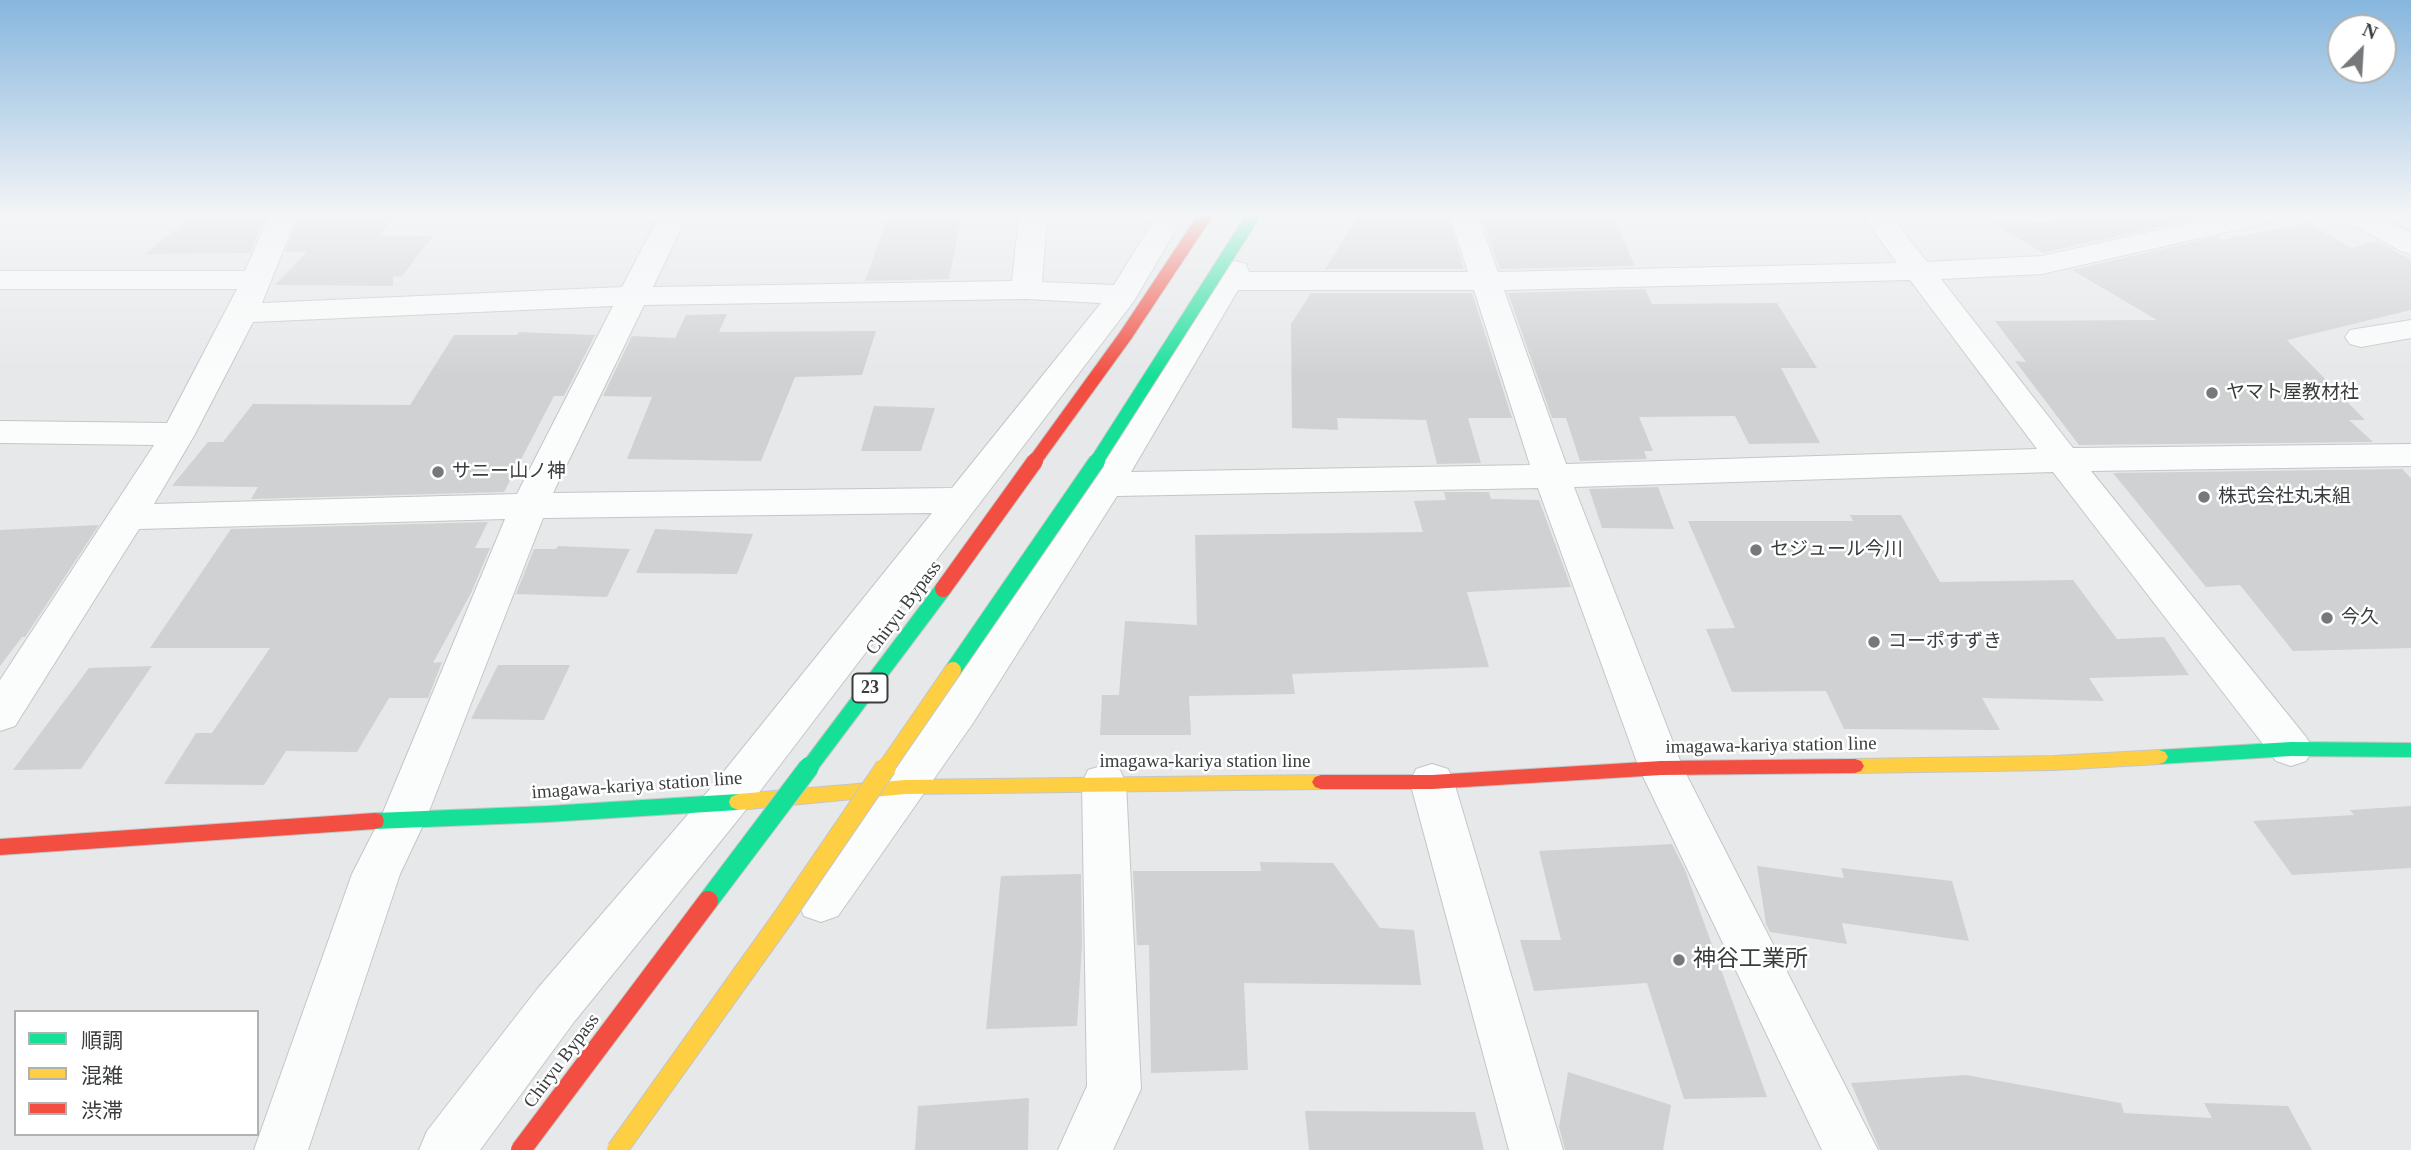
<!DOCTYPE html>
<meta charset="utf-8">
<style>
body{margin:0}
#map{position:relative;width:2411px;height:1150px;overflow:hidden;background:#e6e8ea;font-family:"Times New Roman","Noto Sans JP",serif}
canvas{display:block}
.legend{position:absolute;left:14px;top:1010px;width:245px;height:126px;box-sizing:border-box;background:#fff;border:2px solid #b0b1b1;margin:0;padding:9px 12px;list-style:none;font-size:21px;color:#3a3c3d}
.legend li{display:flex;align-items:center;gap:14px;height:35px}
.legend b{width:35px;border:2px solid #b0b1b1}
.north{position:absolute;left:2327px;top:14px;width:70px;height:70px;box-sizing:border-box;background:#fff;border:2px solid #b0b1b1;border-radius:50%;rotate:24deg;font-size:19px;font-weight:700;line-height:28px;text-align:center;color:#3a3c3d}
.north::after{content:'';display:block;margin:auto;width:24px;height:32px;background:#76787a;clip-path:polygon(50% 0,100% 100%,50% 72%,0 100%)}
</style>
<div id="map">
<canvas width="2411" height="1150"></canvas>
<ul class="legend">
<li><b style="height:9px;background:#16e098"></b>順調</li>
<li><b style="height:9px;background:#ffcf43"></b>混雑</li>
<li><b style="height:9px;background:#f24e42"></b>渋滞</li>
</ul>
<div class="north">N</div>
</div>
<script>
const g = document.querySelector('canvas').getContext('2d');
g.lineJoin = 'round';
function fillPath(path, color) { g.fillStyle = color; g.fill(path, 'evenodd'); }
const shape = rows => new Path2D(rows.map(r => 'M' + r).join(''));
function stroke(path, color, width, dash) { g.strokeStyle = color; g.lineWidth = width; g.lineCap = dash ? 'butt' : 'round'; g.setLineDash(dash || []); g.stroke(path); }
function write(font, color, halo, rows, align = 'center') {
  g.font = font + ' "Times New Roman","Noto Sans JP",serif'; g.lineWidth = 5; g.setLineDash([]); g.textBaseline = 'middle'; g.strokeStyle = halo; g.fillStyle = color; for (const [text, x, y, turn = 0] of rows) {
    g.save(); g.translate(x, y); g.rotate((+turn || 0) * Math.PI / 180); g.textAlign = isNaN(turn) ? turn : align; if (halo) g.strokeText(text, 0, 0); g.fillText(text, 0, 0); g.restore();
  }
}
fillPath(shape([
 [192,216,266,216,250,253,145,254],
 [299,216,395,216,380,235,433,236,402,276,393,277,393,286,275,285,307,252,285,252],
 [1359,216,1448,216,1464,269,1325,269],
 [1481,216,1613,216,1635,266,1500,269],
 [2058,216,2208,216,2043,253,1992,223,2063,221],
 [887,220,961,220,949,279,865,281],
 [2308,223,2352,248,2377,241,2411,260,2411,310,2287,340,2365,420,2349,420,2373,442,2079,445,2015,361,2026,362,1995,321,2157,320,2072,270,2219,236,2219,240],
 [1645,289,1652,304,1777,303,1817,368,1781,368,1820,443,1749,444,1735,416,1639,417,1653,451,1644,451,1647,459,1580,461,1566,418,1552,418,1508,293],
 [1311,293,1472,293,1512,418,1468,418,1481,463,1437,464,1426,420,1337,418,1338,430,1292,428,1291,324],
 [727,314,719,332,876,331,862,375,795,377,761,461,627,459,652,397,603,396,632,336,675,338,686,315],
 [519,332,595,335,564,396,554,396,504,492,251,499,258,487,172,486,208,442,223,442,253,404,410,405,454,335,517,335],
 [874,406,935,408,921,451,861,451],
 [2402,469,2411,478,2411,648,2293,651,2240,585,2206,587,2113,473],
 [1658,487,1674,529,1602,528,1589,489],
 [1444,492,1489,492,1491,499,1539,500,1571,587,1467,592,1489,667,1292,674,1295,694,1189,696,1191,735,1100,735,1102,695,1119,695,1125,621,1197,625,1195,535,1423,532,1414,501,1446,500],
 [1850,515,1901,515,1940,582,2073,580,2117,639,2164,637,2189,675,2089,678,2104,701,1982,698,2000,730,1844,729,1826,691,1732,692,1706,629,1735,628,1688,521,1853,521],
 [488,522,475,548,490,548,471,593,433,663,442,662,428,698,389,698,357,752,286,751,264,785,164,784,196,733,212,733,270,648,150,648,231,529],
 [99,525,25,637,22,637,0,666,0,530],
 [655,529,753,534,737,574,636,573],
 [558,546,630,549,607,597,516,594,534,549,556,549],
 [498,665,570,665,544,720,471,719],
 [152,666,81,769,13,770,89,668],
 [2411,806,2411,868,2292,875,2253,821,2354,815,2350,810],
 [1672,844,1685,870,1767,1097,1684,1099,1647,983,1534,991,1520,940,1561,940,1539,851],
 [1260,862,1333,863,1380,928,1414,930,1421,985,1244,983,1248,1070,1151,1073,1149,945,1137,945,1133,871,1261,871],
 [1757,866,1844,878,1841,868,1952,881,1969,941,1842,923,1847,944,1770,932,1766,924],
 [1081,874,1082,945,1077,1026,986,1029,1001,876],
 [1568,1072,1671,1105,1663,1150,1565,1150,1559,1127],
 [1966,1075,2121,1103,2124,1113,2212,1118,2204,1103,2288,1106,2312,1150,1880,1150,1851,1083],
 [1029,1098,1028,1150,915,1150,918,1106],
 [1305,1111,1475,1112,1484,1150,1309,1150]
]), '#cfd1d2');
const street = shape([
 [269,216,297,216,262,303,622,287,659,216,687,216,653,287,1012,281,1019,216,1047,216,1042,282,1114,285,1156,216,1184,216,1134,301,741,816,574,1022,480,1150,419,1150,427,1131,538,988,709,790,932,513,543,518,426,819,400,874,308,1150,254,1150,352,874,381,817,505,519,139,529,15,726,0,731,0,680,154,445,0,443,0,421,167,423,237,289,0,289,0,271,245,271,269,216],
 [1026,299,1101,303,952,488,553,493,644,305,1026,299],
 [613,306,517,494,154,504,195,434,253,322,613,306],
 [1450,216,1478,216,1498,272,1897,263,1863,216,1892,216,1927,262,2042,256,2221,216,2274,216,2270,222,2042,274,1941,279,2073,448,2411,444,2411,466,2091,471,2306,737,2313,749,2306,761,2291,766,2276,761,2053,472,1574,487,1683,768,1878,1150,1822,1150,1639,768,1538,488,1117,496,973,723,838,916,821,922,804,916,797,901,804,886,943,699,1092,477,1224,264,1235,261,1246,264,1249,272,1468,272,1450,216],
 [1910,280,2037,449,1566,464,1504,290,1910,280],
 [1238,290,1474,290,1530,465,1131,472,1238,290],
 [2343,216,2379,216,2411,233,2411,254,2401,251,2347,222,2343,216],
 [2411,320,2411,338,2361,347,2350,344,2345,337,2350,330,2411,320],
 [1432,764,1448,769,1454,782,1563,1150,1509,1150,1410,782,1416,769,1432,764],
 [1104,765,1120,770,1126,783,1141,1089,1113,1150,1058,1150,1087,1086,1082,783,1088,770,1104,765]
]);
const fast = shape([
 [2291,742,2411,743,2411,757,2291,756,2159,764,2153,762,2150,757,2153,752,2159,750,2291,742],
 [738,794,745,797,747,802,745,807,738,810,548,822,375,829,368,827,366,821,368,815,375,813,548,806,738,794]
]);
const slow = shape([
 [2159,750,2165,752,2168,757,2165,762,2159,764,2054,770,1855,773,1849,771,1846,766,1849,761,1855,759,2054,756,2159,750],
 [1321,775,1327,777,1330,782,1327,787,1321,789,905,794,738,810,731,807,729,802,731,797,738,794,905,780,1321,775]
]);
const jam = shape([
 [1855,759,1861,761,1864,766,1861,771,1855,773,1661,775,1432,789,1321,789,1315,787,1312,782,1315,777,1321,775,1432,775,1661,761,1855,759],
 [375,813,382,815,384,821,382,827,375,829,0,855,0,839,375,813]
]);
stroke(street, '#c4c6c7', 2);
stroke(fast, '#c4c6c7', 2);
stroke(slow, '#c4c6c7', 2);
stroke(jam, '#c4c6c7', 2);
fillPath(street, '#fbfcfc');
fillPath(fast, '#16e098');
fillPath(slow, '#ffcf43');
fillPath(jam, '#f24e42');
const fastBridgeFar2 = shape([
 [1096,462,1253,216]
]);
const fastBridgeFar1 = shape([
 [953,670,1097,461],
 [808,769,943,589]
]);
const fastBridge = shape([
 [708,901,809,767]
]);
const slowBridgeFar1 = shape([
 [885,769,953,670]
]);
const slowBridge = shape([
 [617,1150,785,915,886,767]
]);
const jamBridgeFar2 = shape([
 [1034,462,1126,335,1205,216]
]);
const jamBridgeFar1 = shape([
 [943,589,1035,461]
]);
const jamBridge = shape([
 [521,1150,708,901]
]);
stroke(fastBridgeFar2, '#c4c6c7', 15, []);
stroke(fastBridgeFar1, '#c4c6c7', 18, []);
stroke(fastBridge, '#c4c6c7', 22, []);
stroke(slowBridgeFar1, '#c4c6c7', 18, []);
stroke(slowBridge, '#c4c6c7', 22, []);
stroke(jamBridgeFar2, '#c4c6c7', 15, []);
stroke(jamBridgeFar1, '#c4c6c7', 18, []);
stroke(jamBridge, '#c4c6c7', 22, []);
stroke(fastBridgeFar2, '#16e098', 13);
stroke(fastBridgeFar1, '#16e098', 16);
stroke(fastBridge, '#16e098', 20);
stroke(slowBridgeFar1, '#ffcf43', 16);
stroke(slowBridge, '#ffcf43', 20);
stroke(jamBridgeFar2, '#f24e42', 13);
stroke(jamBridgeFar1, '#f24e42', 16);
stroke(jamBridge, '#f24e42', 20);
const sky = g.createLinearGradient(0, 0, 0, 377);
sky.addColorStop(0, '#86b6de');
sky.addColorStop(0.57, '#f4f5f6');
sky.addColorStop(1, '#f4f5f600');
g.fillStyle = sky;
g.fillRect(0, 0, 2411, 377);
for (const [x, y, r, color] of [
 [2212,393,7,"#76787a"],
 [438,472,7,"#76787a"],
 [2204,497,7,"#76787a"],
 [1756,550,7,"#76787a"],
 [2327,618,7,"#76787a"],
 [1874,642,7,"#76787a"],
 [1679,960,7,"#76787a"]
]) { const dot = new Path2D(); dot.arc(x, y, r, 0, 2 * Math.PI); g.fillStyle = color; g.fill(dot); stroke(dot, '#fff', 2.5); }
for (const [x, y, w] of [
 [870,688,35]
]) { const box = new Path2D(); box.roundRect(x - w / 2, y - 14.5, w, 29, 5); g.fillStyle = '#fff'; g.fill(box); stroke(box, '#3a3c3d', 2); }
write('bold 18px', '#3a3c3d', null, [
 ["23",870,688]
]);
write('19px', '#3a3c3d', '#fff', [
 ["ヤマト屋教材社",2226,393],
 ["サニー山ノ神",452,472],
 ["株式会社丸末組",2218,497],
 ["セジュール今川",1770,550],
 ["今久",2341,618],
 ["コーポすずき",1888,642]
], 'left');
write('19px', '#3a3c3d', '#fff', [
 ["Chiryu Bypass",904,608,-53],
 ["imagawa-kariya station line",1771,746,-1],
 ["imagawa-kariya station line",1205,762],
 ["imagawa-kariya station line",637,786,-4],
 ["Chiryu Bypass",562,1061,-53]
]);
write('23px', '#3a3c3d', '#fff', [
 ["神谷工業所",1693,960]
], 'left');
</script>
